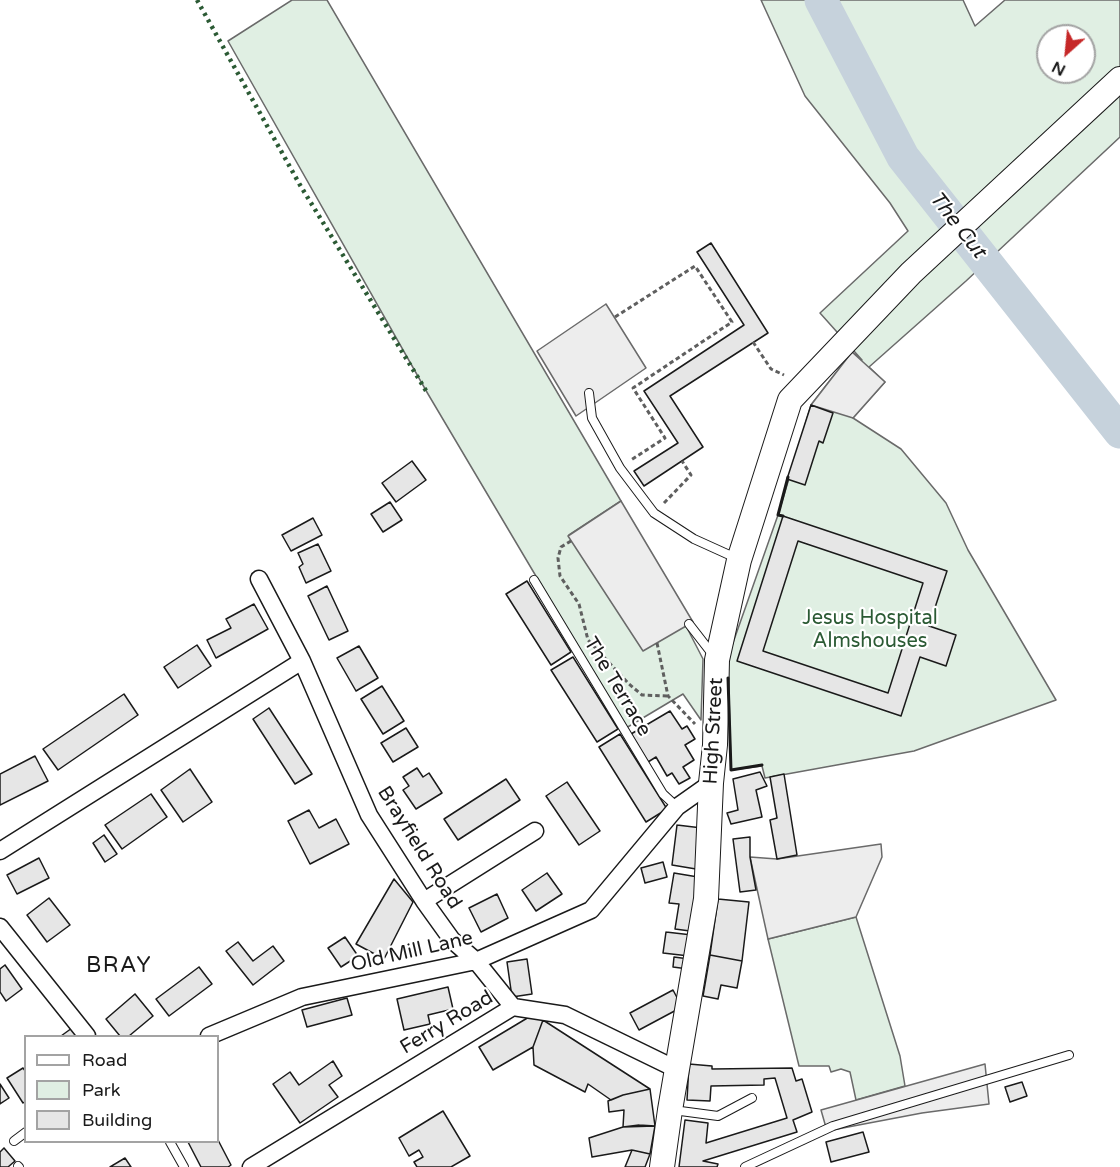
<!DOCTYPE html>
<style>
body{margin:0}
#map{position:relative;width:1120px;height:1167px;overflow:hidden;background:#fff;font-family:"Varela Round",sans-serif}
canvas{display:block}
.legend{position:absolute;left:24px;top:1035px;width:195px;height:108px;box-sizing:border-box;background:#fff;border:2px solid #a3a3a3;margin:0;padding:8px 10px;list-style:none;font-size:18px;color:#1a1a1a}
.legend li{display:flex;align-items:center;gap:12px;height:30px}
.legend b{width:30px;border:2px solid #a3a3a3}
.north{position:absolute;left:1036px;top:24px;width:60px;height:60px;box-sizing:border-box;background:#fff;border:2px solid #a3a3a3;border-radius:50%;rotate:207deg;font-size:16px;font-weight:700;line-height:24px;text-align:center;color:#1a1a1a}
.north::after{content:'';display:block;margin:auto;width:21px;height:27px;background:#c62828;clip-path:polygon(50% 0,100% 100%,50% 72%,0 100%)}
</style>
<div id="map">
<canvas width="1120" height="1167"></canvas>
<ul class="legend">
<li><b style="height:8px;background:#fff"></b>Road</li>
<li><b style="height:16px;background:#e0efe3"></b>Park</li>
<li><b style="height:16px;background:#e6e6e6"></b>Building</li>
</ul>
<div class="north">N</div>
</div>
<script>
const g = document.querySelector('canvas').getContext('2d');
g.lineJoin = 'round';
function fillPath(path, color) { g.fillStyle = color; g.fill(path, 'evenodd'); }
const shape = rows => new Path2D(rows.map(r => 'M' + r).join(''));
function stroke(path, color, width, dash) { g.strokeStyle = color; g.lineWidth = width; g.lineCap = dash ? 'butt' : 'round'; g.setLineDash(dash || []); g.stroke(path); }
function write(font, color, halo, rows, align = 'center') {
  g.font = font + ' "Varela Round",sans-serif'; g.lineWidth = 4.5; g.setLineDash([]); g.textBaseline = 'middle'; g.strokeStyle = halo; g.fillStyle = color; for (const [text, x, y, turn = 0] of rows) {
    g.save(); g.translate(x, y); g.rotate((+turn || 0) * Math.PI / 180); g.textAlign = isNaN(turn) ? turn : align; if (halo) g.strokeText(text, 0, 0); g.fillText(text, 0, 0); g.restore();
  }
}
const green = shape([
 [292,0,327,0,621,501,569,535,686,626,703,659,701,720,683,694,626,728,428,394,228,41,292,0],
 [761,0,963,0,975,26,1005,0,1120,0,1120,137,966,281,869,367,885,382,853,418,901,449,946,503,968,550,1056,700,914,751,765,778,762,766,731,770,728,657,778,515,811,405,852,352,862,360,820,313,908,231,890,203,805,96,761,0],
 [1048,36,1084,36,1084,72,1048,72,1048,36],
 [856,917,900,1056,905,1086,856,1100,850,1072,841,1069,831,1072,829,1066,799,1066,768,939,856,917]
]);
fillPath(green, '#e0efe3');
stroke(green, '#6a6a6a', 1.5);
const parking = shape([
 [606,304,646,368,576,416,537,351,606,304],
 [852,352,885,382,853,418,811,405,852,352],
 [621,501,693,622,643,651,568,536,621,501],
 [881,844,882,857,856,917,768,939,750,857,777,859,881,844],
 [985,1064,989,1104,922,1113,827,1131,821,1110,985,1064]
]);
fillPath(parking, '#ededed');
stroke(parking, '#6a6a6a', 1.5);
stroke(shape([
 [821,0,903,157,1120,432]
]), '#c6d2dc', 33);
const building = shape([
 [711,243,768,333,670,396,703,447,644,486,634,471,678,443,644,391,744,325,697,252,711,243],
 [811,405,833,413,823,443,819,441,805,485,787,479,811,405],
 [412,461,426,480,396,502,382,483,412,461],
 [390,502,402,520,383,532,371,514,390,502],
 [783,516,947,571,929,626,956,635,946,666,920,657,901,716,737,661,783,516],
 [798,541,923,583,888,693,763,651,798,541],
 [313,518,322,535,291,551,282,535,313,518],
 [318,544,331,571,306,583,299,567,303,564,298,553,318,544],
 [527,581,571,652,551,665,506,594,527,581],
 [327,586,348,631,329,640,308,596,327,586],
 [254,604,268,629,216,658,207,640,231,628,226,619,254,604],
 [197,645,211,666,178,688,164,667,197,645],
 [359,646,378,678,356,691,337,658,359,646],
 [573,657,618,729,597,742,551,670,573,657],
 [382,686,404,721,383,734,361,699,382,686],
 [124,694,138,715,58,770,43,749,124,694],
 [269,708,312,774,295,784,253,719,269,708],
 [670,711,682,729,687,726,695,739,685,745,694,760,683,767,690,778,679,784,672,773,667,776,656,757,648,762,631,734,670,711],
 [406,728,418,747,393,762,381,743,406,728],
 [620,734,667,809,646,822,599,747,620,734],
 [35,756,48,781,0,805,0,774,35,756],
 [417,768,423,777,429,773,442,793,416,809,403,790,409,786,403,777,417,768],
 [190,769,212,802,183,822,161,790,190,769],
 [760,772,767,786,756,790,762,817,731,824,727,813,738,810,733,779,760,772],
 [784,774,797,855,777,859,770,820,777,818,770,777,784,774],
 [506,779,520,800,458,840,444,819,506,779],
 [567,782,600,831,579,845,546,796,567,782],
 [151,794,167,817,122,849,105,825,151,794],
 [309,810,319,828,336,819,349,844,310,864,288,821,309,810],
 [677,825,702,828,696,869,672,865,677,825],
 [104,835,117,854,105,862,93,843,104,835],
 [750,837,750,857,756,890,740,892,733,839,750,837],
 [39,858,49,878,17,894,7,875,39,858],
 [663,862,667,877,645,883,641,868,663,862],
 [547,873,562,894,536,911,522,890,547,873],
 [674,873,698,877,690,931,675,929,679,904,669,903,674,873],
 [394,879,413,902,384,959,356,944,394,879],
 [497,894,508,918,481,932,469,908,497,894],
 [49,898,70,925,47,942,27,915,49,898],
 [718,899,749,902,742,961,710,955,718,899],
 [666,932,692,935,689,956,663,953,666,932],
 [345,937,358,956,341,967,328,948,345,937],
 [238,942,253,961,273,946,284,961,253,985,226,951,238,942],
 [710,955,742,961,737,988,721,985,718,999,703,996,710,955],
 [674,957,689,959,688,969,673,967,674,957],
 [527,959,532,994,512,997,507,962,527,959],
 [5,965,22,989,6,1001,0,992,0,969,5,965],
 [199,967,212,984,169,1016,156,999,199,967],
 [448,987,453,1009,428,1015,430,1024,404,1030,397,999,448,987],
 [673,990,682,1007,639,1030,630,1013,673,990],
 [135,994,153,1016,129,1036,120,1036,106,1019,135,994],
 [347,998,352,1015,307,1027,302,1010,347,998],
 [529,1017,543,1020,533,1047,493,1070,479,1047,529,1017],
 [543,1020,650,1089,623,1095,611,1100,588,1084,585,1092,534,1065,533,1047,543,1020],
 [72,1028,79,1036,61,1036,72,1028],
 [333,1061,342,1076,329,1085,338,1097,300,1123,273,1084,290,1072,299,1085,333,1061],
 [689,1064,712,1066,712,1069,792,1068,796,1081,802,1079,812,1112,793,1120,797,1132,703,1161,718,1164,717,1167,679,1167,685,1120,708,1123,706,1143,787,1118,775,1078,764,1079,764,1085,711,1086,710,1101,687,1100,689,1064],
 [23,1068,26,1072,26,1101,23,1103,7,1078,23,1068],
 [1022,1082,1027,1096,1010,1102,1005,1087,1022,1082],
 [0,1084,9,1098,0,1104,0,1084],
 [650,1089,655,1126,623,1127,624,1110,609,1112,608,1101,623,1095,650,1089],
 [443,1111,470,1156,451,1167,417,1167,414,1162,423,1157,419,1150,409,1156,399,1138,443,1111],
 [639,1125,655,1126,650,1154,632,1150,592,1157,589,1138,623,1127,639,1125],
 [863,1132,869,1152,831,1162,826,1142,863,1132],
 [218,1140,231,1165,228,1167,201,1167,188,1142,218,1142,218,1140],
 [4,1148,15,1161,8,1167,0,1167,0,1152,4,1148],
 [632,1150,650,1154,645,1167,625,1167,632,1150],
 [125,1158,131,1167,110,1167,125,1158]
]);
fillPath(building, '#e6e6e6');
stroke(building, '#1a1a1a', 1.5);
const lane = shape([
 [589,393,592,418,620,468,654,513,694,539,736,558],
 [534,580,663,794,677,807],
 [689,624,713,655],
 [673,1110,718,1116,752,1098],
 [14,1141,26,1132],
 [170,1142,184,1167],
 [18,1166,19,1167],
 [745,1167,833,1126,1069,1055]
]);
const street = shape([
 [259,579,302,661,369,815,424,901,452,940,476,961,513,1007],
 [0,851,302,661],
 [424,901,535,831],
 [0,927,87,1036],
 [209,1036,302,997,476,961,591,910,677,807,711,783],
 [251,1167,513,1007,565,1015,678,1070]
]);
const secondary = shape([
 [662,1167,670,1110,706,899,711,783,715,745,717,660,739,560,790,400,911,273,1120,79]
]);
stroke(lane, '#1a1a1a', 10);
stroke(street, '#1a1a1a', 19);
stroke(secondary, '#1a1a1a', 26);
stroke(shape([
 [615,317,695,266,732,322,633,388,665,438,631,460],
 [753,342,771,369,784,375],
 [664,503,691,475,682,461],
 [571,541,561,547,558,558,560,576,579,604,588,640,629,684,642,695,668,696],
 [657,643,668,696,695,724]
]), '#5f5f5f', 3, [4.5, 3]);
stroke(lane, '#fff', 8);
stroke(street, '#fff', 16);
stroke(secondary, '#fff', 24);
stroke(shape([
 [197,0,300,185,428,394]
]), '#2b5a34', 4.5, [3, 4.5]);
stroke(shape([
 [783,516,778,515,788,477],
 [728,678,731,770,762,765]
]), '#1a1a1a', 3);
write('20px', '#2b5a34', '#fff', [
 ["Jesus Hospital",870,619],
 ["Almshouses",870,642]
]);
write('20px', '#1a1a1a', '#fff', [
 ["The Terrace",617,687,59],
 ["High Street",714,731,-87],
 ["Brayfield Road",419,848,58],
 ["Old Mill Lane",412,952,-13],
 ["Ferry Road",447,1023,-31]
]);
write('italic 21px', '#1a1a1a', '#fff', [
 ["The Cut",957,225,52]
]);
g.letterSpacing = '1.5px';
write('22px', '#1a1a1a', '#fff', [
 ["BRAY",119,966]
]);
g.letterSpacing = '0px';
</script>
